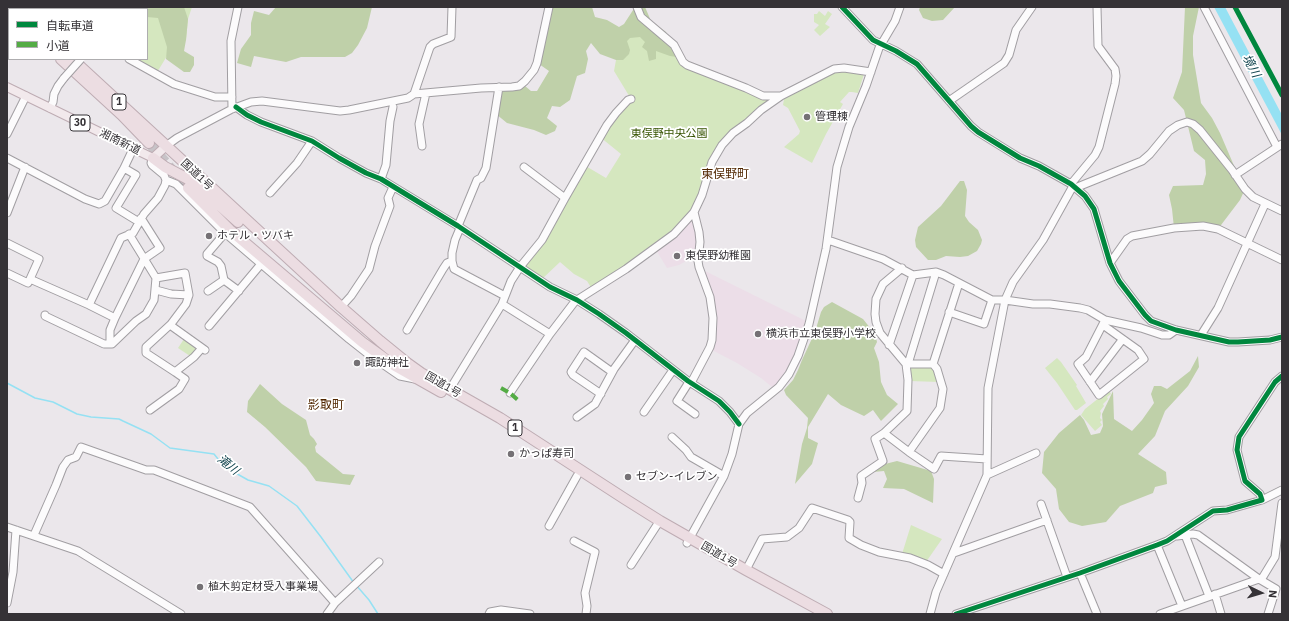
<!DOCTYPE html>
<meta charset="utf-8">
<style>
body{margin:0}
#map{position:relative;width:1289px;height:621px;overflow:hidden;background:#ebe7eb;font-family:"IBM Plex Sans","Noto Sans JP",sans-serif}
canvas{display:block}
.frame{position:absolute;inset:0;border:8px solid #353236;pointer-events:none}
.legend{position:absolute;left:8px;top:8px;width:140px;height:52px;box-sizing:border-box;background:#fff;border:1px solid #aeadaf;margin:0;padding:5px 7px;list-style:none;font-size:12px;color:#353236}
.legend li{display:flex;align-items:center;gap:8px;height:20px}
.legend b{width:20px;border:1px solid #aeadaf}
.north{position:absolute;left:1241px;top:573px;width:40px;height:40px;-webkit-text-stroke:3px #fff;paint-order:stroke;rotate:95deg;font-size:11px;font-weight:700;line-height:16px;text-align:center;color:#353236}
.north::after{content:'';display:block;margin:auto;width:14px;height:18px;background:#353236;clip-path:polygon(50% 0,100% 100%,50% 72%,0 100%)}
</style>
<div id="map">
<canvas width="1289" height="621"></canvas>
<div class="frame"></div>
<ul class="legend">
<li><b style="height:5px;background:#00873e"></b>自転車道</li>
<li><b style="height:5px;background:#54ac45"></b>小道</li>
</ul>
<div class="north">N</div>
</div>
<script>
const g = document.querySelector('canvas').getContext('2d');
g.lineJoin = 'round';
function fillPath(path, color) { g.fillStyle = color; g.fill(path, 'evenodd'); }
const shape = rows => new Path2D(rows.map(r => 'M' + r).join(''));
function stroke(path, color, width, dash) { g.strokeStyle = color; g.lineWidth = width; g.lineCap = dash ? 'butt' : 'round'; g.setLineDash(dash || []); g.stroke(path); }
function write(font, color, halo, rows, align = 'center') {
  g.font = font + ' "IBM Plex Sans","Noto Sans JP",sans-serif'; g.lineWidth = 3.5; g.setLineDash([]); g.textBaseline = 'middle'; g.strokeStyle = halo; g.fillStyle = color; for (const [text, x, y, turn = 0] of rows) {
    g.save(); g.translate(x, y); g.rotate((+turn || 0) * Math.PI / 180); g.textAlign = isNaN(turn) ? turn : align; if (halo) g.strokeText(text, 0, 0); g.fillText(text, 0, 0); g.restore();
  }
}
fillPath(shape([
 [692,217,697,230,697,255,679,265,667,268,656,250],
 [705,271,806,321,794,356,786,372,777,384,772,387,761,378,737,363,712,350,714,303]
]), '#ecdee8');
fillPath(shape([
 [38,7,192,7,188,19,186,40,167,56,156,74,133,59,147,59,147,9,39,9],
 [819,11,825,16,828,11,832,14,825,24,830,27,820,36,814,30,819,25,814,22,814,14,817,14],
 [639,12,683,62,763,96,781,96,722,145,694,212,674,234,592,289,587,281,574,274,560,262,541,280,523,269,584,165,606,178,621,154,600,137,631,99,614,71,618,49],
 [834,69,865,71,858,93,852,92,849,92,840,102,843,104,826,134,812,163,784,147,799,134,800,131,788,108,783,105,784,99,812,80],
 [184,339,199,349,190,356,178,348],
 [1057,358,1061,362,1077,385,1076,386,1086,403,1077,410,1075,410,1057,383,1045,368],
 [910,366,934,368,940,382,909,381],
 [1109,390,1111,394,1107,397,1108,399,1103,404,1104,406,1100,411,1101,413,1100,418,1102,420,1100,422,1102,425,1095,431,1081,415,1085,409],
 [911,525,942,539,926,562,902,554]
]), '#d5e7bf');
fillPath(shape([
 [45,7,184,7,188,19,186,40,184,51,194,57,194,65,190,72,184,72,166,59,167,47,158,18,147,17,147,9,48,9],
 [276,7,372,7,367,28,358,45,352,53,345,57,301,57,286,62,254,56,251,67,237,63,241,49,251,35,251,23,254,11,269,15],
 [553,7,592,7,595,17,607,20,619,27,624,24,635,7,645,7,651,21,666,32,677,57,670,56,656,51,656,59,649,61,647,51,642,47,645,42,640,37,630,38,627,41,630,50,629,54,623,60,616,60,600,54,591,43,586,51,588,59,585,73,577,76,570,100,560,107,552,106,547,118,557,126,555,131,546,135,534,130,507,123,496,114,502,91,525,86,531,91,537,91,549,71,539,64,543,53],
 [920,7,955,7,943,20,932,21,923,18,919,10],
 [1185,7,1199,7,1193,36,1193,55,1201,103,1212,118,1220,133,1241,182,1245,189,1240,200,1218,229,1174,228,1172,209,1169,195,1173,186,1203,185,1206,174,1205,160,1194,151,1184,110,1173,98,1182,72],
 [960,181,964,181,967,190,965,216,969,222,978,230,982,240,981,244,977,251,968,256,960,257,946,256,936,260,928,260,916,247,915,240,918,227,941,206],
 [832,302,863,319,875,334,877,342,874,348,879,362,881,382,887,395,898,404,881,421,873,410,864,416,841,405,828,394,808,427,808,438,818,443,812,464,795,484,802,444,807,428,808,418,786,395,784,390,793,380,798,370,802,360,815,332,821,312,824,307],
 [1198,356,1199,367,1188,386,1165,411,1155,436,1138,454,1166,472,1167,484,1155,487,1153,493,1120,506,1106,522,1082,526,1069,522,1059,509,1056,489,1042,473,1044,452,1059,433,1080,415,1084,420,1091,435,1100,433,1103,426,1102,414,1113,391,1114,419,1132,431,1142,420,1154,403,1151,394,1154,386,1161,386,1167,389,1190,371],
 [260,384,282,404,306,420,310,435,314,439,317,444,315,447,316,452,343,474,355,475,350,485,316,481,306,467,265,427,247,412,248,401],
 [897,461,931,471,934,479,933,503,904,489,883,488,887,479,884,471,873,472,885,464]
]), '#bfd0a9');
fillPath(shape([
 [1214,7,1225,7,1254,62,1282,115,1282,135]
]), '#95e1f3');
stroke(shape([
 [7,383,35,398,53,402,77,414,91,417,119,419,123,421,151,434,170,448,214,454,222,464,232,471,248,480,269,486,297,506,321,537,354,583],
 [356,585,369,600,378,614]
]), '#95e1f3', 1.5);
stroke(shape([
 [149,143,188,188]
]), '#c7c3c7', 10, [10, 5]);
const minor = shape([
 [36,7,38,9],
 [637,7,641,17,674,45,683,62,687,65,746,88,763,96,780,96],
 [842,7,873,40,896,51,917,64,971,126,978,132,1020,158,1039,166,1071,184,1085,196,1094,209,1110,263,1119,281,1145,315,1151,321,1176,330,1229,342,1238,342,1270,340,1282,337],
 [1204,7,1277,147],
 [129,59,174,84,215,97,232,97],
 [414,94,430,47,433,44,451,37,452,7],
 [949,101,1004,63,1009,55,1016,30,1032,7],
 [236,107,247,115,261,122,312,141,339,158,366,173,381,179,458,226,550,287,577,300,599,314,626,333,688,381,719,401,730,412,739,424],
 [50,108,53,102,54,94,58,86,64,78],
 [232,109,231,41,238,7],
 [7,134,26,96],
 [166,146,177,138,232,109,251,102,262,101,340,111,349,110,408,98,414,94,481,88,512,87,519,86,525,81,534,70,537,63,549,7],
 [422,146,419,124,426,93],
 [7,158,85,199,99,204,105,201,124,168,133,149],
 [153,158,151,163,152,165,164,175,166,180,176,184,225,233,349,339,368,354,400,376,415,379],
 [524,167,565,198],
 [124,168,136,175,116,208,139,222],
 [1235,175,1282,144],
 [381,179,386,165,390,121,393,107],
 [1071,184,1095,155,1099,147,1115,84,1116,76,1115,69,1098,46,1097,7],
 [1075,188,1142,161,1150,154,1169,131,1178,125,1187,122,1193,124,1200,130,1232,170,1245,189,1253,197,1282,211],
 [270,193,297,163,312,141],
 [7,213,25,167],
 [458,226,477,180,481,178,486,168,499,87],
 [460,228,455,240,452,253,452,261,454,269,505,296],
 [828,240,883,259,913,275,936,272,944,275,992,300,1005,300,1033,304,1050,304,1080,308,1088,310,1105,320,1141,328,1162,335,1169,335,1176,330],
 [7,243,39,259,30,279,89,305,121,238,133,233,144,214,158,198,165,185,166,180],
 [1110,263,1127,239,1132,236,1174,228,1203,226,1218,229,1282,260],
 [902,268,883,284,876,299,875,314,876,322,880,333,906,364,908,380,907,411,884,433,909,452,940,408,943,389,937,369,933,364],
 [7,273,28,283,30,279],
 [156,278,185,273,189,295,186,304,171,324,146,347,146,353,175,372,194,357,202,348],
 [224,280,221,266,218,262,207,256,207,254,225,233],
 [156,290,171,294,189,295],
 [208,291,224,280,239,291],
 [577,300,626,269,674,234,694,212,702,195,712,162,722,145,733,133,747,123,761,110,781,96,834,69,844,68,871,72],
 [502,304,550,334],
 [89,305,115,318],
 [341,307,351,296,369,269,375,246,390,206,388,198,393,187],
 [949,312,984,324,992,300],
 [45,315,45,316,104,344,112,344,136,321,146,314,154,300,156,278,129,234],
 [170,325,205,350],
 [1103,325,1138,350,1144,359,1099,395,1078,364,1086,357,1105,320],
 [209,326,261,264],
 [407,330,443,269,447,263,452,261],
 [1201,335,1218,308,1265,204],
 [110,344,110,330,115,318,144,259,160,248,141,218],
 [889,345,913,275],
 [906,364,933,364],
 [908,364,936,272],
 [933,364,959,283],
 [689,382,677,401,695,414],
 [1090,382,1122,340],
 [691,383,710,347,712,340,713,318,710,297,699,267,698,261,700,242,699,232,694,212],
 [450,389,502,304,511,281,520,267,542,240,565,198,607,125,616,113,628,100,631,99],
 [510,393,550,334,576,300],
 [601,394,573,375,571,372,584,352,612,372],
 [150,410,179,389,185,379,175,372],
 [644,412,673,370],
 [577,417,595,404,614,369,635,340],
 [672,437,686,450,691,457,724,476],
 [909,452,934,469,941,456,987,459],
 [987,475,1036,453],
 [858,498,862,483,861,476,883,461,875,439,884,433],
 [1262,500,1282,490],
 [1041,504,1067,577],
 [549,526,577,476],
 [7,527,78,551,181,614],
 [34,535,56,485,63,467,68,460,76,457,81,447,146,470,154,470,250,507,335,603],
 [1185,535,1209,596],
 [1177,536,1193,534,1198,535,1259,579,1276,589,1268,614],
 [574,541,595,552,585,593,587,606,586,614],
 [687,543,724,476,732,454,739,424,747,413,779,387,789,374,798,356,809,324,826,249,837,167,849,127,866,86,879,48,895,21,900,7],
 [1157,545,1182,606],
 [954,553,1047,520],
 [631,565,657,525],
 [746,570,762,539,787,537,799,528,812,508,848,520,850,522,849,538,861,545,879,552,910,558,928,565,944,574],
 [1080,573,1097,614],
 [1261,580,1275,557,1282,503],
 [1215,594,1221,614],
 [7,603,13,572,16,530],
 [327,614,335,603,379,562],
 [489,614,490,612,501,610,530,614],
 [930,614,936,592,987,475,988,388,1005,300,1013,282,1043,240,1073,186],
 [956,614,1080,573,1157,545,1167,541,1213,511,1227,510,1262,500,1260,494,1245,481,1237,450,1239,437,1275,382,1282,376],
 [1160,614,1259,579]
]);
const major = shape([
 [7,87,153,158,166,146]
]);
const highway = shape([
 [16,7,18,9],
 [7,9,9,11],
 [61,59,122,115,149,143],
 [72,59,341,307,380,341,407,363,421,373,500,418,625,499,660,521,746,570,827,614],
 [153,158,165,167,186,178,199,187,238,222],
 [188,188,230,230,362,342,395,366,441,392]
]);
stroke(minor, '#a19ea2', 9);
stroke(major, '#beacb3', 10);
stroke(highway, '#beacb3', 12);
stroke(minor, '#fcfbfc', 7);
stroke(major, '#f2e9ec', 8);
stroke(highway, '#ecdde2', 10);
const minorBridge = shape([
 [64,78,81,59]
]);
stroke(minorBridge, '#a19ea2', 9, []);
stroke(minorBridge, '#fcfbfc', 7);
stroke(shape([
 [125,9,125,7],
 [501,388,510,393,518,400]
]), '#54ac45', 4, [8, 4]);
stroke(shape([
 [842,7,873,40,896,51,917,64,971,126,978,132,1020,158,1039,166,1071,184,1085,196,1094,209,1110,263,1119,281,1145,315,1151,321,1176,330,1229,342,1238,342,1270,340,1282,337],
 [1235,7,1282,95],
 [236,107,247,115,261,122,312,141,339,158,366,173,381,179,458,226,550,287,577,300,599,314,626,333,688,381,719,401,730,412,739,424],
 [956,614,1080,573,1157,545,1167,541,1213,511,1227,510,1262,500,1260,494,1245,481,1237,450,1239,437,1275,382,1282,376]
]), '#00873e', 5);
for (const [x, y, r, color] of [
 [807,117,4,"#757175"],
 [209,236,4,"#757175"],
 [677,256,4,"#757175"],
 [758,334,4,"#757175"],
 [357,363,4,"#757175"],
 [511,454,4,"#757175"],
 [628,477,4,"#757175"],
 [200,587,4,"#757175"]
]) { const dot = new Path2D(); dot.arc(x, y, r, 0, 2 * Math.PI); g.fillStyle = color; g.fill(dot); stroke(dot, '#fff', 1.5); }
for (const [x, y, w] of [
 [119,102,14],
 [80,123,20],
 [515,428,14]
]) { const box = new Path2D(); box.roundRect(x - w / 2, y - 8, w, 16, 3); g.fillStyle = '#fff'; g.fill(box); stroke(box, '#353236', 1); }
write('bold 10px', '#353236', null, [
 ["1",119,102],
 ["30",80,123],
 ["1",515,428]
]);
write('11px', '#353236', '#fff', [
 ["管理棟",815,117],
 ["ホテル・ツバキ",217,236],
 ["東俣野幼稚園",685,256],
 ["横浜市立東俣野小学校",766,334],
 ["諏訪神社",365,363],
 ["かっぱ寿司",519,454],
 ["セブン-イレブン",636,477],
 ["植木剪定材受入事業場",208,587]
], 'left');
write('11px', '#365300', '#fff', [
 ["東俣野中央公園",669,134]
]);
write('11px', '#353236', '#fff', [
 ["湘南新道",120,142,26],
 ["国道1号",197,175,43],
 ["国道1号",443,385,30],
 ["国道1号",719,555,30]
]);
write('italic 12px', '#12454f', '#fff', [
 ["境川",1251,66,62],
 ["滝川",228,465,39]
]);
write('12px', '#512700', '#fff', [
 ["東俣野町",725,175],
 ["影取町",326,406]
]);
</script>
